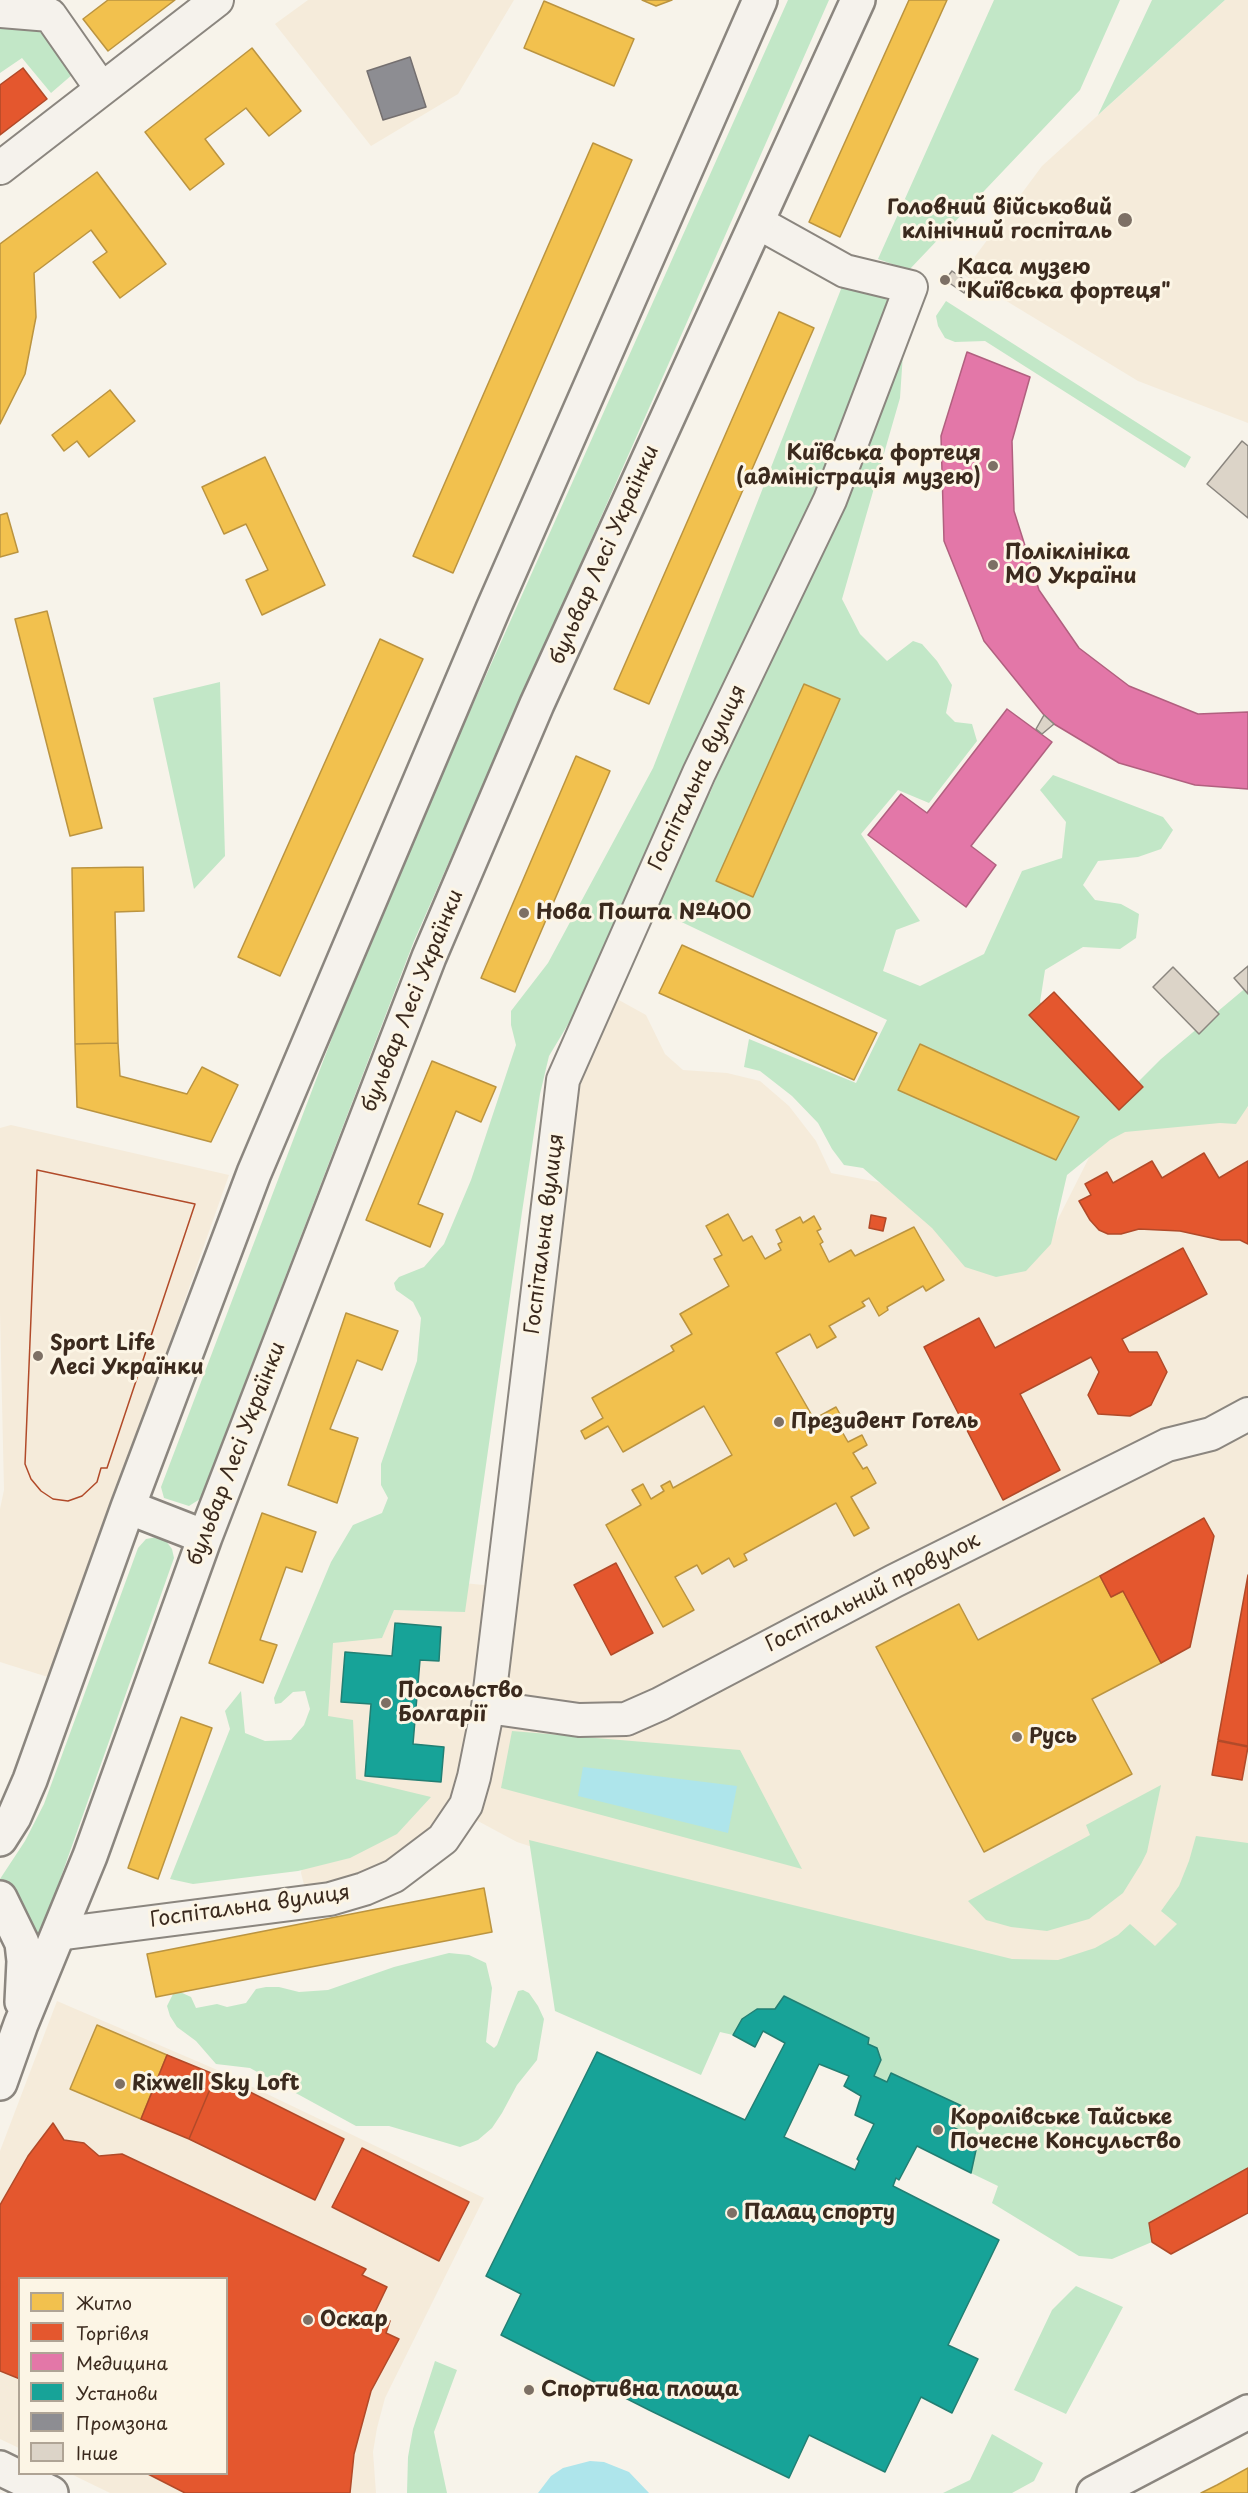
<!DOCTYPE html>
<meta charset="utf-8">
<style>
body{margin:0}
#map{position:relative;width:1248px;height:2493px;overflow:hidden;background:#f7f3ea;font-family:"Playpen Sans",sans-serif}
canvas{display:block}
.legend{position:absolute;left:18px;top:2277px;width:210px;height:198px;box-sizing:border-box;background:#fcf5e5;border:2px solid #afa495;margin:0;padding:8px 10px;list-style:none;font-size:18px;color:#3b2a1e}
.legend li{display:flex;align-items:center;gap:12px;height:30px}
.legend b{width:30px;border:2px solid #afa495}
</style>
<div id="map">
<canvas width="1248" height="2493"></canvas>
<ul class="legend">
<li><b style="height:16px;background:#f2c14e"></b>Житло</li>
<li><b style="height:16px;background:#e4572e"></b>Торгівля</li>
<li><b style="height:16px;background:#e377a8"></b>Медицина</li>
<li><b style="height:16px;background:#17a398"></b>Установи</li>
<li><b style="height:16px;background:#8d8d92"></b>Промзона</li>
<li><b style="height:16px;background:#dcd4c8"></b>Інше</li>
</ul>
</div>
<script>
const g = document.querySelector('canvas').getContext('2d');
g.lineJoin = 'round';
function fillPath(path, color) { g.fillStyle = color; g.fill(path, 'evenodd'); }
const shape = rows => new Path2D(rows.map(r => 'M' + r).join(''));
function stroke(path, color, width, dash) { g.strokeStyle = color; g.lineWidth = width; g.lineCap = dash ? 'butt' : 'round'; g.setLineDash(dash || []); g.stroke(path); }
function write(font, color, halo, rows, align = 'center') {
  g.font = font + ' "Playpen Sans",sans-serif'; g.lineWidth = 6; g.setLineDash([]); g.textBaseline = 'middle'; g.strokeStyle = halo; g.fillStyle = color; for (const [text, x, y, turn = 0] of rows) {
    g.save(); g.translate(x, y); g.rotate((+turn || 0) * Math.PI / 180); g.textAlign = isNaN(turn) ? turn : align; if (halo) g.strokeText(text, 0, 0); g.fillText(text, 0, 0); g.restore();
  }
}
fillPath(shape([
 [308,0,514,0,458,94,371,146,275,24],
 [1225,0,1248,0,1248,423,1138,381,962,274,1042,166],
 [608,994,646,1015,665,1054,683,1070,727,1073,760,1081,789,1106,816,1141,831,1173,878,1182,912,1201,1030,1243,1057,1221,1105,1126,1197,1050,1248,1108,1248,1917,1042,2015,517,1842,476,1820,491,1763,571,1078],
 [11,1125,229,1175,51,1678,0,1662,0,1509,4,1490,0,1312,0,1128],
 [359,1557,453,1582,494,1586,483,1699,452,1811,424,1844,368,1877,306,1892,301,1873,321,1758,330,1650],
 [57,2001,215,2069,484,2198,385,2398,377,2428,373,2452,376,2493,110,2493,71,2474,226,2474,226,2278,20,2278,19,2448,0,2439,0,2151]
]), '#f5ebda');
fillPath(shape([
 [788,0,829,0,414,941,200,1499,189,1506,164,1498,161,1487,378,917],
 [994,0,1120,0,1080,90,909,270,878,259],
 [1152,0,1225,0,1098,115],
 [0,17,46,20,80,68,51,93,22,58,0,73],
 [843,284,864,285,893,304,824,490,585,996,549,1056,540,1094,522,1212,465,1612,394,1610,382,1638,333,1643,328,1716,353,1720,356,1779,431,1797,397,1834,350,1858,298,1871,193,1884,170,1879,230,1729,225,1711,241,1691,245,1733,265,1741,291,1740,304,1725,310,1709,305,1691,293,1692,281,1703,275,1704,274,1698,331,1562,353,1525,382,1513,388,1498,381,1485,381,1464,417,1361,421,1318,413,1302,396,1290,394,1283,399,1277,424,1267,444,1244,471,1180,516,1045,511,1025,511,1011,548,963,653,768],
 [946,301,1191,457,1185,468,985,341,955,342,945,338,938,326,936,316],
 [903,353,900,398,842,599,860,634,887,661,913,641,922,644,937,661,952,685,946,713,955,722,972,724,977,741,929,803,898,790,861,834,920,921,896,930,883,971,920,986,984,954,1022,871,1062,858,1066,822,1040,790,1053,775,1163,817,1173,830,1161,849,1138,857,1098,861,1083,885,1095,900,1121,904,1139,914,1136,938,1120,949,1083,947,1045,970,1040,1002,1101,1067,1130,1090,1161,1059,1248,986,1248,1106,1236,1124,1220,1123,1125,1132,1110,1140,1067,1175,1051,1244,1026,1271,996,1277,965,1267,932,1228,863,1168,844,1165,832,1149,818,1123,792,1096,760,1071,744,1067,749,1039,856,1083,887,1020,648,906,699,790,710,793,724,760,715,755],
 [220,682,225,856,194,889,153,698],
 [157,1537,166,1541,172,1549,174,1558,40,1936,0,1879,25,1841,44,1804,138,1548,146,1539],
 [512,1731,740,1750,802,1869,501,1788],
 [1161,1785,1147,1852,1141,1864,1123,1893,1089,1919,1047,1931,1011,1927,986,1920,968,1901,1090,1835,1086,1825],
 [1196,1836,1248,1843,1248,2168,1149,2222,1152,2242,1112,2259,1079,2256,992,2203,998,2186,971,2173,976,2150,968,2134,952,2127,962,2106,891,2074,887,2082,874,2076,881,2060,877,2048,868,2044,869,2038,784,1997,775,2009,757,2009,742,2019,733,2035,720,2032,701,2075,555,2011,529,1840,1012,1959,1058,1960,1095,1948,1118,1935,1130,1924,1155,1946,1177,1924,1161,1911,1179,1886,1189,1861],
 [449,1953,469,1955,486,1963,492,1988,486,2042,494,2048,497,2045,518,1991,523,1990,529,1993,538,2006,544,2019,537,2060,517,2085,502,2113,492,2128,478,2140,460,2147,389,2126,356,2126,250,2068,216,2064,196,2041,177,2027,170,2016,167,2006,173,1994,178,1991,191,1997,196,2008,217,2004,227,2007,246,2003,256,1989,266,1987,279,1987,299,1992,328,1990,394,1967],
 [1076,2286,1123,2307,1066,2414,1014,2390,1052,2310],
 [435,2361,457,2370,434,2432,447,2493,407,2493,408,2457,413,2429],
 [992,2434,1043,2463,1034,2481,1012,2493,943,2493,970,2480]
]), '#c2e7c7');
fillPath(shape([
 [583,1767,737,1786,728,1833,578,1796],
 [590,2461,604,2462,629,2472,649,2493,538,2493,551,2476,563,2468]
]), '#aee5eb');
const homes = shape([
 [108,0,175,0,108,51,83,19,108,0],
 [642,0,672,0,656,6,642,0],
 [909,0,947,0,840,237,809,222,909,0],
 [544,1,634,39,614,86,524,48,544,1],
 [252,48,301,111,269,136,246,108,205,139,224,164,190,190,145,132,252,48],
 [593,143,632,160,453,573,413,556,593,143],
 [97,172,166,264,120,298,93,262,107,252,91,230,34,273,36,317,25,374,0,424,0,244,97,172],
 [779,312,814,328,649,704,614,689,779,312],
 [110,390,135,421,89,457,77,441,64,451,52,435,110,390],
 [265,457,325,585,262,615,246,580,268,570,246,524,224,534,202,487,265,457],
 [7,513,18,552,0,557,0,515,7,513],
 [47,611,102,828,70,836,15,619,47,611],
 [380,639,423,659,280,976,238,957,380,639],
 [804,684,840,699,753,897,716,881,804,684],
 [576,756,610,771,515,992,481,978,576,756],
 [143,867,144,911,115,912,118,1043,75,1044,72,868,143,867],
 [682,945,877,1033,854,1080,659,993,682,945],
 [118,1043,120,1076,187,1094,202,1067,238,1085,211,1142,77,1107,75,1044,118,1043],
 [920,1044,1079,1117,1056,1160,898,1090,920,1044],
 [432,1061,496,1087,481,1122,456,1111,421,1197,418,1204,443,1214,430,1247,366,1220,432,1061],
 [728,1214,743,1241,752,1236,765,1259,781,1250,778,1244,782,1242,776,1230,800,1217,803,1223,814,1216,821,1229,817,1231,823,1242,820,1244,829,1262,851,1250,855,1256,914,1227,944,1280,926,1291,923,1286,887,1307,888,1310,879,1316,869,1298,862,1302,865,1306,829,1326,836,1337,817,1348,810,1334,776,1353,814,1419,836,1407,846,1425,840,1428,848,1442,862,1435,867,1445,853,1453,863,1469,867,1467,876,1483,851,1497,869,1528,854,1536,836,1503,744,1554,747,1560,734,1567,729,1558,702,1574,697,1565,675,1577,694,1610,663,1627,606,1525,641,1505,632,1490,643,1484,651,1499,664,1491,661,1486,670,1481,673,1488,732,1455,704,1406,623,1452,608,1426,585,1439,581,1431,603,1418,592,1398,674,1351,671,1346,692,1334,680,1314,729,1286,714,1259,722,1255,706,1226,728,1214],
 [346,1313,398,1331,382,1370,357,1360,330,1429,358,1438,337,1503,288,1485,346,1313],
 [262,1513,316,1532,302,1572,286,1567,260,1640,277,1645,263,1683,209,1663,262,1513],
 [1100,1576,1111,1597,1123,1591,1161,1663,1092,1699,1132,1774,984,1852,876,1647,959,1604,978,1640,1100,1576],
 [181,1717,212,1728,158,1879,128,1868,181,1717],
 [484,1888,492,1932,156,1997,147,1954,484,1888],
 [97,2025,167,2055,141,2119,70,2089,97,2025],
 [1248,2468,1248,2493,1201,2493,1217,2485,1248,2468]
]);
fillPath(homes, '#f2c14e');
stroke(homes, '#bb9440', 1.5);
const shops = shape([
 [23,68,47,99,0,135,0,85,23,68],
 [1054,992,1143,1087,1119,1110,1029,1015,1054,992],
 [1204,1153,1219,1178,1248,1161,1248,1244,1240,1240,1221,1240,1180,1231,1139,1229,1121,1234,1108,1234,1099,1230,1090,1220,1079,1201,1091,1195,1085,1184,1107,1172,1113,1183,1152,1161,1162,1178,1204,1153],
 [37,1170,195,1204,107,1468,101,1468,97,1482,82,1496,68,1501,53,1499,41,1491,31,1479,25,1464,37,1170],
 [37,1170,195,1204,107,1468,101,1468,97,1482,82,1496,68,1501,53,1499,41,1491,31,1479,25,1464,37,1170],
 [871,1215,886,1218,883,1231,869,1228,871,1215],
 [1183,1248,1207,1294,1122,1339,1129,1352,1157,1352,1167,1372,1151,1405,1130,1416,1098,1414,1088,1395,1099,1372,1091,1357,1020,1394,1060,1470,1003,1500,924,1347,979,1318,995,1348,1183,1248],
 [1204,1518,1214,1536,1190,1647,1161,1663,1123,1591,1111,1597,1100,1576,1204,1518],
 [616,1563,653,1633,611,1655,574,1585,616,1563],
 [1248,1575,1248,1746,1218,1740,1248,1575],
 [1218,1741,1248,1747,1242,1780,1212,1775,1218,1741],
 [167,2055,216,2075,189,2139,141,2119,167,2055],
 [216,2075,344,2139,315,2200,189,2139,216,2075],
 [53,2123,64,2140,84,2143,99,2156,122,2154,366,2269,362,2275,387,2287,375,2312,390,2321,386,2333,399,2339,371,2391,354,2454,350,2493,185,2493,148,2474,226,2474,226,2278,20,2278,20,2379,0,2371,0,2205,28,2156,53,2123],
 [362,2148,469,2202,439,2261,332,2207,362,2148],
 [1248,2168,1248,2213,1171,2254,1152,2242,1149,2223,1248,2168]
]);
fillPath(shops, '#e4572e');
stroke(shops, '#b14a29', 1.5);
const health = shape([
 [967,352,1030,377,1012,441,1014,511,1039,590,1079,648,1129,686,1198,714,1248,712,1248,789,1195,785,1119,763,1054,724,1044,715,984,641,944,541,941,436,967,352],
 [1007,709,1052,742,971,846,996,865,966,907,868,835,901,794,927,813,1007,709]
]);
fillPath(health, '#e377a8');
stroke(health, '#b1607f', 1.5);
const public = shape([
 [395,1623,441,1627,439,1661,420,1660,413,1744,444,1747,441,1782,365,1776,371,1704,341,1702,345,1652,392,1656,395,1623],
 [784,1996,869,2038,868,2044,877,2048,881,2060,874,2076,887,2082,891,2073,962,2106,952,2127,968,2134,976,2150,971,2173,917,2146,899,2180,896,2178,893,2186,999,2240,948,2345,978,2359,952,2413,921,2397,885,2472,809,2435,789,2478,649,2410,501,2335,521,2294,486,2276,597,2052,745,2120,785,2043,763,2031,755,2047,733,2035,742,2019,757,2009,775,2009,784,1996],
 [819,2064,849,2076,844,2086,861,2096,855,2115,874,2124,857,2159,859,2161,855,2170,784,2137,819,2064]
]);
fillPath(public, '#17a398');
stroke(public, '#227f73', 1.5);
const industry = shape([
 [410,57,426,107,383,120,367,71,410,57]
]);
fillPath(industry, '#8d8d92');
stroke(industry, '#746f6f', 1.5);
const building = shape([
 [952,271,970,284,964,293,945,280,952,271],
 [1242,441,1248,446,1248,518,1207,484,1242,441],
 [1044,715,1054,724,1042,734,1036,729,1044,715],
 [1248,966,1248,994,1234,978,1248,966],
 [1173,967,1219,1014,1199,1034,1153,987,1173,967]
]);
fillPath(building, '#dcd4c8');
stroke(building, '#8b867f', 1.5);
const minor = shape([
 [0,11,50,15,101,88],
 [0,168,217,0],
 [488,1707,579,1720,626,1719,660,1704,894,1581,1167,1445,1211,1434,1248,1414],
 [58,1934,330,1899,364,1889,394,1876,443,1839,466,1805,474,1777,488,1707,563,1080,699,773,830,500,911,287,845,271,757,222]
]);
const major = shape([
 [128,1507,205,1537],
 [0,1839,14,1817,30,1780,128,1507,254,1173,493,609,760,0],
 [0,1898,22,1943,24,1961,22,2002],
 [0,2083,21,2024,90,1856,205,1537,429,957,537,704,858,0],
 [0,2468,51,2493],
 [1094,2493,1248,2412]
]);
stroke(minor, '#8b867f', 36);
stroke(major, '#8b867f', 38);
stroke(minor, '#f5f2ec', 32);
stroke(major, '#f5f2ec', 33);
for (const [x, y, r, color] of [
 [1125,220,8,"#7d7065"],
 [945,280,6,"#7d7065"],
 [993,466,6,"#7d7065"],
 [993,565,6,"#7d7065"],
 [524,913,6,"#7d7065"],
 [38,1356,6,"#7d7065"],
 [779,1422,6,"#7d7065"],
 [386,1703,6,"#7d7065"],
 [1017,1737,6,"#7d7065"],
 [120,2084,6,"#7d7065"],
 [938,2130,6,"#7d7065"],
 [732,2213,6,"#7d7065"],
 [308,2320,6,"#7d7065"],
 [529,2390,6,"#7d7065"]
]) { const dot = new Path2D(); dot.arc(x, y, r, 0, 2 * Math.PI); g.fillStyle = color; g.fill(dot); stroke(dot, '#fcf5e5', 2); }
write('bold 21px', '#3b2a1e', '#fcf5e5', [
 ["Головний військовий",1112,208,"right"],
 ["клінічний госпіталь",1112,232,"right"],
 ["Каса музею",957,268],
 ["\"Київська фортеця\"",957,292],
 ["Київська фортеця",981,454,"right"],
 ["(адміністрація музею)",981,478,"right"],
 ["Поліклініка",1005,553],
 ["МО України",1005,577],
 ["Нова Пошта №400",536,913],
 ["Sport Life",50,1344],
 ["Лесі Українки",50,1368],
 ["Президент Готель",791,1422],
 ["Посольство",398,1691],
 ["Болгарії",398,1715],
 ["Русь",1029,1737],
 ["Rixwell Sky Loft",132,2084],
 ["Королівське Тайське",950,2118],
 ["Почесне Консульство",950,2142],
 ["Палац спорту",744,2213],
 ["Оскар",320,2320],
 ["Спортивна площа",541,2390]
], 'left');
write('21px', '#3b2a1e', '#fcf5e5', [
 ["бульвар Лесі Українки",605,555,-66],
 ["Госпітальна вулиця",698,778,-65],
 ["бульвар Лесі Українки",413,1001,-68],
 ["Госпітальна вулиця",545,1234,-83],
 ["бульвар Лесі Українки",237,1454,-69],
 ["Госпітальний провулок",873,1593,-27],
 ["Госпітальна вулиця",250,1907,-8]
]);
</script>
